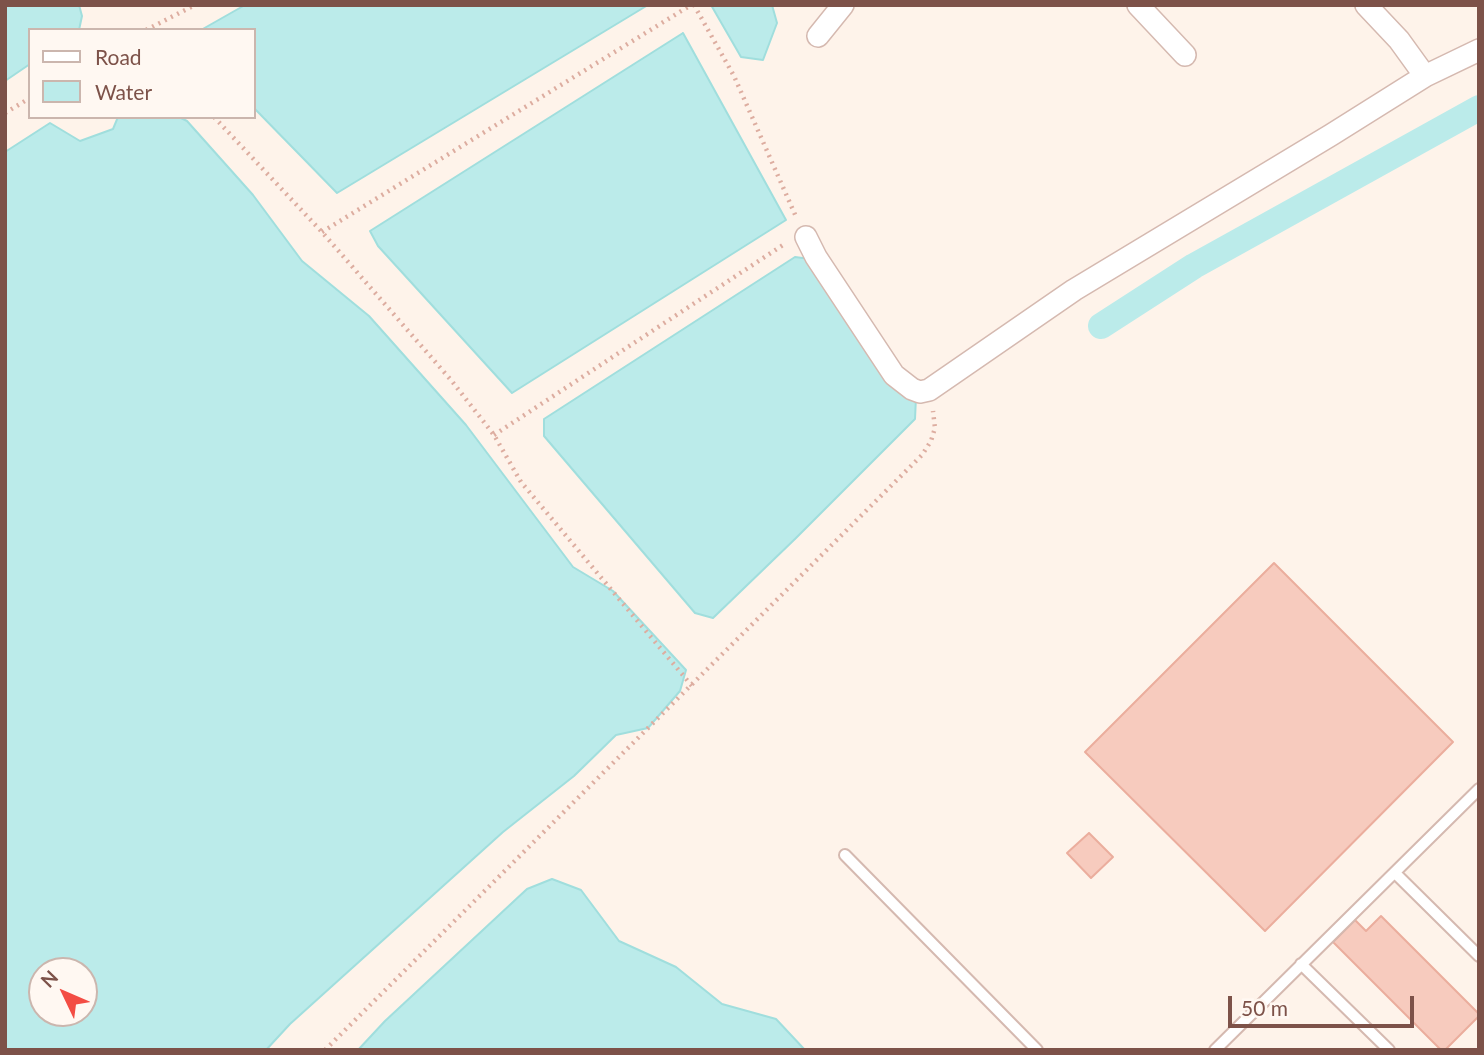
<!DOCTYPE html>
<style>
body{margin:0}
#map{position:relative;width:1484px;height:1055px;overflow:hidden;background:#fef3ea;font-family:Lato,sans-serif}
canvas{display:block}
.frame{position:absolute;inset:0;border:7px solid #7d5249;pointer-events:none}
.legend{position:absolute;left:28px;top:28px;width:228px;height:91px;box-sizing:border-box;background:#fff8f2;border:2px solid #cbb6ae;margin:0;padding:9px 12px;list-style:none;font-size:21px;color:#7d5249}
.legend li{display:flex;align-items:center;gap:14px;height:35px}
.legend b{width:35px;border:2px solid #cbb6ae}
.north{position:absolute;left:28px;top:957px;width:70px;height:70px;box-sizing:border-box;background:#fff8f2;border:2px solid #cbb6ae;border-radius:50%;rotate:314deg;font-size:19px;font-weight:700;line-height:28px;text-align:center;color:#7d5249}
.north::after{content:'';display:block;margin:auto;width:24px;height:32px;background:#f34d44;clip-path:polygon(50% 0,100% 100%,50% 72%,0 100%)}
.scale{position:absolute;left:1228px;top:996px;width:186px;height:32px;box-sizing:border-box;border:4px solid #7d5249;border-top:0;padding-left:9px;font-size:21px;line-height:24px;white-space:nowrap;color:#7d5249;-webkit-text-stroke:5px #fff8f2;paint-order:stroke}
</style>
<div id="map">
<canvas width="1484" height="1055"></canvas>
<div class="frame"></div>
<ul class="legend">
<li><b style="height:9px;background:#fff"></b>Road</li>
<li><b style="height:19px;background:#bbebea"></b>Water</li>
</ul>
<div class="north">N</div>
<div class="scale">50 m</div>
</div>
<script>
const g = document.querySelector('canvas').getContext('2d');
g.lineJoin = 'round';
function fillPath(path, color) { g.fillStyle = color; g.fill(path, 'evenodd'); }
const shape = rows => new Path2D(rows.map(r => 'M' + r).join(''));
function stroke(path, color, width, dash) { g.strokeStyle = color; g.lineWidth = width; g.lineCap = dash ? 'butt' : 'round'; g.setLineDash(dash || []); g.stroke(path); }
const water = shape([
 [5,5,79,5,82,16,79,30,30,30,30,64,5,81,5,5],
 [245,5,648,5,337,193,254,108,254,30,201,30,245,5],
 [711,5,772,5,777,23,763,60,741,57,711,5],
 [683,33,786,220,512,393,378,246,370,231,683,33],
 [118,117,179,117,187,121,253,195,302,261,369,316,466,425,573,567,613,591,686,670,680,691,648,728,616,735,574,776,503,832,290,1024,266,1050,5,1050,5,152,50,123,80,141,113,129,118,117],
 [84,971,84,1013,42,1013,42,971,84,971],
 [795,257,810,259,916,397,915,419,796,538,713,618,695,613,544,436,544,419,795,257],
 [552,879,581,890,619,941,676,967,722,1004,776,1019,805,1050,358,1050,385,1021,527,889,552,879]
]);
fillPath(water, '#bbebea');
stroke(water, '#a0dedd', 2);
stroke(shape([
 [1101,326,1194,266,1479,108]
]), '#bbebea', 26);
const building = shape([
 [1274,563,1453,742,1265,931,1085,752,1274,563],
 [1089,833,1113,857,1091,878,1067,853,1089,833],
 [1381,916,1479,1014,1479,1016,1445,1050,1441,1050,1333,942,1355,920,1366,931,1381,916]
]);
fillPath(building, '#f7cbbe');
stroke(building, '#ebad9d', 2);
const service = shape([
 [845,855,1037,1050],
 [1395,873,1479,956],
 [1301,964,1389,1050],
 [1215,1050,1479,789]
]);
const minor = shape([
 [1138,5,1185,55],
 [1366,5,1399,40,1425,76],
 [818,36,843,5],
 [806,237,816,257,894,375,912,389,920,392,929,390,1074,290,1331,135,1425,76,1479,50]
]);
stroke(service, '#d5b9b0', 14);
stroke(minor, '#d5b9b0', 24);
stroke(shape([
 [694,5,734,76,797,219],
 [146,30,195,5],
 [5,113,30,98],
 [214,117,322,232,451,380,494,435,521,482,692,686],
 [322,232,691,5],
 [494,435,786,243],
 [325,1050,922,455,931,441,935,428,933,411]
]), '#ddada0', 4.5, [2, 5]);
stroke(service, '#fff', 10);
stroke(minor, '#fff', 21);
</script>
